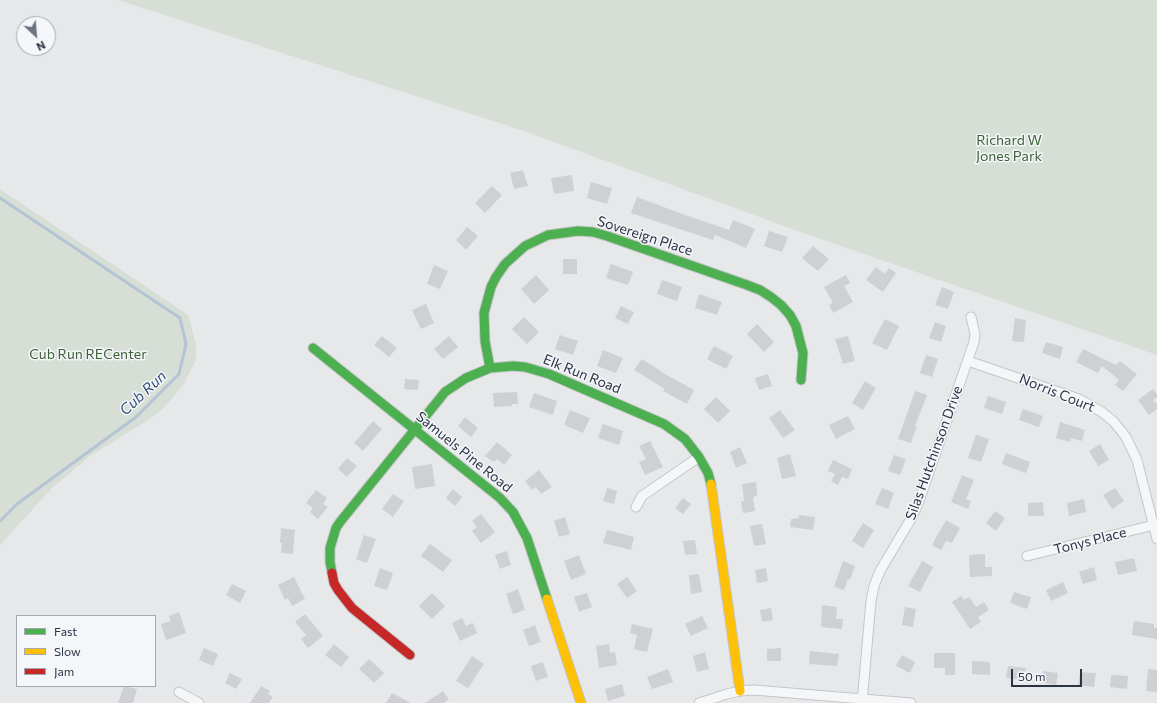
<!DOCTYPE html>
<style>
body{margin:0}
#map{position:relative;width:1157px;height:703px;overflow:hidden;background:#e6e8ea;font-family:Commissioner,sans-serif}
canvas{display:block}
.legend{position:absolute;left:16px;top:615px;width:140px;height:72px;box-sizing:border-box;background:#f4f6f9;border:1px solid #a4a8b1;margin:0;padding:5px 7px;list-style:none;font-size:12px;color:#2b3445}
.legend li{display:flex;align-items:center;gap:8px;height:20px}
.legend b{width:20px;border:1px solid #a4a8b1}
.north{position:absolute;left:16px;top:16px;width:40px;height:40px;box-sizing:border-box;background:#f4f6f9;border:1px solid #a4a8b1;border-radius:50%;rotate:154deg;font-size:11px;font-weight:700;line-height:16px;text-align:center;color:#2b3445}
.north::after{content:'';display:block;margin:auto;width:14px;height:18px;background:#6c737f;clip-path:polygon(50% 0,100% 100%,50% 72%,0 100%)}
.scale{position:absolute;left:1011px;top:669px;width:71px;height:18px;box-sizing:border-box;border:2px solid #2b3445;border-top:0;padding-left:5px;font-size:12px;line-height:14px;white-space:nowrap;color:#2b3445;-webkit-text-stroke:3px #f4f6f9;paint-order:stroke}
</style>
<div id="map">
<canvas width="1157" height="703"></canvas>
<ul class="legend">
<li><b style="height:5px;background:#4caf50"></b>Fast</li>
<li><b style="height:5px;background:#ffc107"></b>Slow</li>
<li><b style="height:5px;background:#c62828"></b>Jam</li>
</ul>
<div class="north">N</div>
<div class="scale">50 m</div>
</div>
<script>
const g = document.querySelector('canvas').getContext('2d');
g.lineJoin = 'round';
function fillPath(path, color) { g.fillStyle = color; g.fill(path, 'evenodd'); }
const shape = rows => new Path2D(rows.map(r => 'M' + r).join(''));
function stroke(path, color, width, dash) { g.strokeStyle = color; g.lineWidth = width; g.lineCap = dash ? 'butt' : 'round'; g.setLineDash(dash || []); g.stroke(path); }
function write(font, color, halo, rows, align = 'center') {
  g.font = font + ' Commissioner,sans-serif'; g.lineWidth = 3; g.setLineDash([]); g.textBaseline = 'middle'; g.strokeStyle = halo; g.fillStyle = color; for (const [text, x, y, turn = 0] of rows) {
    g.save(); g.translate(x, y); g.rotate((+turn || 0) * Math.PI / 180); g.textAlign = isNaN(turn) ? turn : align; if (halo) g.strokeText(text, 0, 0); g.fillText(text, 0, 0); g.restore();
  }
}
fillPath(shape([
 [118,0,1157,0,1157,355,806,234,521,130],
 [0,189,188,315,196,344,196,360,183,385,161,411,134,429,90,456,52,488,0,545]
]), '#d6ded6');
stroke(shape([
 [0,198,180,318,186,344,179,374,136,417,17,504,0,521]
]), '#b4c4d5', 3);
fillPath(shape([
 [523,170,528,186,514,189,510,173],
 [572,175,574,191,554,194,551,178],
 [591,182,612,188,607,204,587,198],
 [492,186,502,195,485,213,475,203],
 [637,197,685,215,729,230,733,220,755,229,746,248,715,235,713,240,631,213],
 [467,227,478,236,466,250,456,240],
 [769,231,788,237,782,252,764,246],
 [813,246,829,259,818,271,802,258],
 [563,259,577,259,577,274,563,274],
 [611,264,633,272,628,285,606,278],
 [434,265,448,271,440,289,427,284],
 [876,267,885,274,889,268,896,273,883,292,866,280],
 [536,275,549,290,534,304,521,289],
 [846,275,850,283,844,286,853,302,833,313,829,305,833,303,824,287],
 [662,280,682,287,677,301,657,294],
 [942,287,954,292,948,309,935,305],
 [699,294,722,302,717,315,695,308],
 [426,304,434,323,421,329,412,310],
 [621,306,634,312,628,324,615,318],
 [524,317,539,332,527,344,512,329],
 [1015,318,1026,320,1024,342,1012,341],
 [885,319,899,326,887,350,872,343],
 [935,322,946,326,941,342,929,338],
 [757,324,774,342,764,352,747,334],
 [560,335,578,341,573,355,555,349],
 [382,336,397,348,389,357,374,345],
 [449,336,458,347,443,359,434,349],
 [848,336,855,361,843,364,835,339],
 [1046,342,1063,347,1060,359,1042,353],
 [714,346,733,356,726,369,707,359],
 [1083,349,1116,365,1120,361,1137,374,1123,391,1115,385,1119,380,1102,366,1098,373,1076,362],
 [603,350,623,358,616,373,597,366],
 [926,355,938,359,932,377,920,373],
 [642,359,661,371,661,372,694,390,687,404,663,391,665,389,634,370],
 [768,374,772,386,759,390,755,378],
 [405,379,419,380,418,390,404,389],
 [865,381,876,388,863,410,852,403],
 [1153,389,1157,394,1157,397,1153,400,1157,404,1157,409,1149,415,1138,400],
 [915,391,927,395,915,426,917,426,911,443,898,439],
 [517,392,518,404,512,404,512,406,494,407,493,393],
 [534,393,557,401,553,415,529,407],
 [988,396,1006,402,1002,414,984,408],
 [716,397,730,411,718,423,704,409],
 [1023,409,1043,416,1039,427,1019,420],
 [570,410,590,418,583,433,564,425],
 [780,410,795,430,783,438,769,418],
 [848,416,855,429,836,439,829,425],
 [465,417,478,428,471,437,458,426],
 [373,421,382,429,363,451,354,443],
 [1060,422,1085,430,1082,441,1071,438,1070,442,1056,438],
 [603,424,623,431,619,445,598,438],
 [976,435,989,439,981,462,968,458],
 [650,441,663,467,645,475,639,462,646,459,639,446],
 [497,442,512,455,504,465,497,459,494,462,485,456],
 [1100,444,1109,460,1098,466,1089,451],
 [740,447,747,463,736,468,730,452],
 [1006,453,1030,462,1026,473,1002,464],
 [790,454,796,476,782,479,777,458],
 [894,455,906,459,900,475,888,471],
 [347,458,357,466,347,477,338,469],
 [833,460,852,469,848,479,842,477,838,485,831,481,835,474,828,471],
 [432,464,435,486,415,489,412,467],
 [539,470,552,487,541,494,536,487,532,490,525,481],
 [962,475,974,480,966,499,971,501,968,509,951,502],
 [756,482,757,496,753,497,755,511,743,513,741,501,744,501,742,484],
 [607,488,617,491,614,504,603,501],
 [882,488,894,493,888,509,875,504],
 [1115,488,1124,501,1112,509,1103,495],
 [453,489,462,497,455,506,446,498],
 [316,490,327,498,323,504,328,507,318,519,310,512,313,508,306,503],
 [393,494,404,501,393,517,382,509],
 [683,498,691,504,683,514,675,508],
 [1084,499,1086,512,1069,516,1067,503],
 [1043,502,1044,516,1028,516,1028,503],
 [995,511,1005,518,996,531,986,523],
 [481,514,495,532,481,543,472,531,477,527,472,521],
 [799,515,815,517,813,530,790,527,791,519,799,518],
 [565,517,570,534,559,537,554,521],
 [946,520,960,528,952,543,946,541,941,550,932,545],
 [863,523,874,530,863,548,852,541],
 [762,524,766,544,754,546,750,526],
 [281,528,295,530,293,554,281,553,282,543,280,543],
 [607,530,634,537,631,550,603,543],
 [364,535,376,539,367,563,356,559],
 [695,540,697,554,685,555,683,541],
 [430,544,452,560,443,572,421,556],
 [507,551,511,565,500,569,495,555],
 [985,554,985,567,992,567,992,576,970,577,969,555],
 [579,555,586,574,571,580,564,561],
 [1134,558,1137,571,1118,575,1115,562],
 [843,561,855,566,850,580,848,579,844,590,834,587],
 [922,561,933,567,920,592,908,586],
 [1094,567,1097,580,1083,584,1079,572],
 [380,568,393,573,387,590,374,586],
 [766,568,768,581,757,583,755,570],
 [699,574,702,592,691,594,689,575],
 [294,577,305,599,292,606,288,598,285,600,278,585],
 [627,577,637,591,627,598,617,584],
 [1063,582,1068,593,1051,601,1046,590],
 [232,584,246,591,240,603,226,595],
 [518,589,525,610,513,614,506,594],
 [1014,592,1031,597,1027,609,1010,603],
 [432,593,445,606,432,619,419,606],
 [587,593,592,607,579,612,574,597],
 [961,596,964,600,969,597,976,607,984,602,989,610,978,617,981,622,970,629,952,602],
 [822,605,837,607,836,619,843,619,842,629,821,627],
 [905,607,916,609,913,627,902,625],
 [771,608,773,620,762,622,760,610],
 [179,612,186,633,166,640,161,624,171,621,169,616],
 [305,614,323,636,308,648,301,639,306,635,295,622],
 [702,616,708,628,691,636,685,624],
 [462,618,466,626,473,623,477,633,460,641,452,623],
 [1134,621,1154,624,1154,628,1157,628,1157,639,1132,635],
 [632,624,653,629,647,652,634,649,637,635,630,633],
 [535,625,541,642,529,646,523,630],
 [334,644,349,657,341,667,325,655],
 [609,644,610,653,615,652,617,665,599,668,596,646],
 [204,648,218,654,213,666,199,660],
 [781,648,781,661,767,661,767,649],
 [810,651,839,654,837,666,809,664],
 [705,652,709,669,697,672,693,656],
 [934,653,955,653,955,675,945,675,945,668,934,668],
 [902,655,915,662,910,673,896,666],
 [472,656,484,664,468,688,456,681],
 [369,659,384,673,374,683,359,669],
 [972,661,990,662,990,675,972,674],
 [543,662,548,677,536,681,531,666],
 [1008,666,1026,668,1024,680,1006,678],
 [668,669,673,682,652,689,647,677],
 [1148,669,1157,670,1157,692,1146,691],
 [1043,671,1058,673,1056,685,1042,683],
 [1080,672,1096,673,1094,687,1078,685],
 [230,673,242,679,236,689,225,683],
 [1111,675,1128,676,1127,689,1110,687],
 [622,684,625,696,608,701,605,689],
 [124,686,137,689,133,703,118,703],
 [261,686,270,691,268,694,273,697,269,703,250,703],
 [443,691,449,699,444,703,425,703],
 [392,693,411,703,386,703]
]), '#ced0d3');
const street = shape([
 [968,361,1079,399,1102,412,1113,421,1126,437,1137,460,1157,539],
 [636,507,642,496,699,457],
 [1027,556,1154,525],
 [179,692,199,703],
 [699,703,727,694,740,691,754,690,911,703],
 [862,703,871,601,874,586,880,571,912,517,918,504,974,342,975,334,971,317]
]);
const fast = shape([
 [313,348,500,498,513,512,527,538,547,599],
 [490,368,485,341,484,313,491,287,496,277,505,264,525,246,548,235,578,231,593,232,607,236,747,285,760,290,771,297,781,305,790,315,796,326,803,353,801,380],
 [332,573,330,562,330,548,336,528,340,522,445,392,466,378,490,368,513,366,525,367,549,374,664,424,685,439,699,457,708,473,711,484]
]);
const slow = shape([
 [711,484,740,691],
 [547,599,581,703]
]);
const jam = shape([
 [332,573,334,583,338,590,352,608,410,655]
]);
stroke(street, '#c4c6c8', 11);
stroke(fast, '#c4c6c8', 11);
stroke(slow, '#c4c6c8', 11);
stroke(jam, '#c4c6c8', 11);
stroke(street, '#f5f6f7', 9);
stroke(fast, '#4caf50', 9);
stroke(slow, '#ffc107', 9);
stroke(jam, '#c62828', 9);
write('14px', '#3f6138', '#f4f6f9', [
 ["Richard W",1009,140],
 ["Jones Park",1009,156],
 ["Cub Run RECenter",88,354]
]);
write('14px', '#2b3445', '#f4f6f9', [
 ["Sovereign Place",645,236,18],
 ["Elk Run Road",582,374,22],
 ["Norris Court",1057,393,22],
 ["Samuels Pine Road",464,452,39],
 ["Silas Hutchinson Drive",934,453,-70],
 ["Tonys Place",1090,541,-14]
]);
write('italic 15px', '#34527a', '#f4f6f9', [
 ["Cub Run",143,393,-43]
]);
</script>
